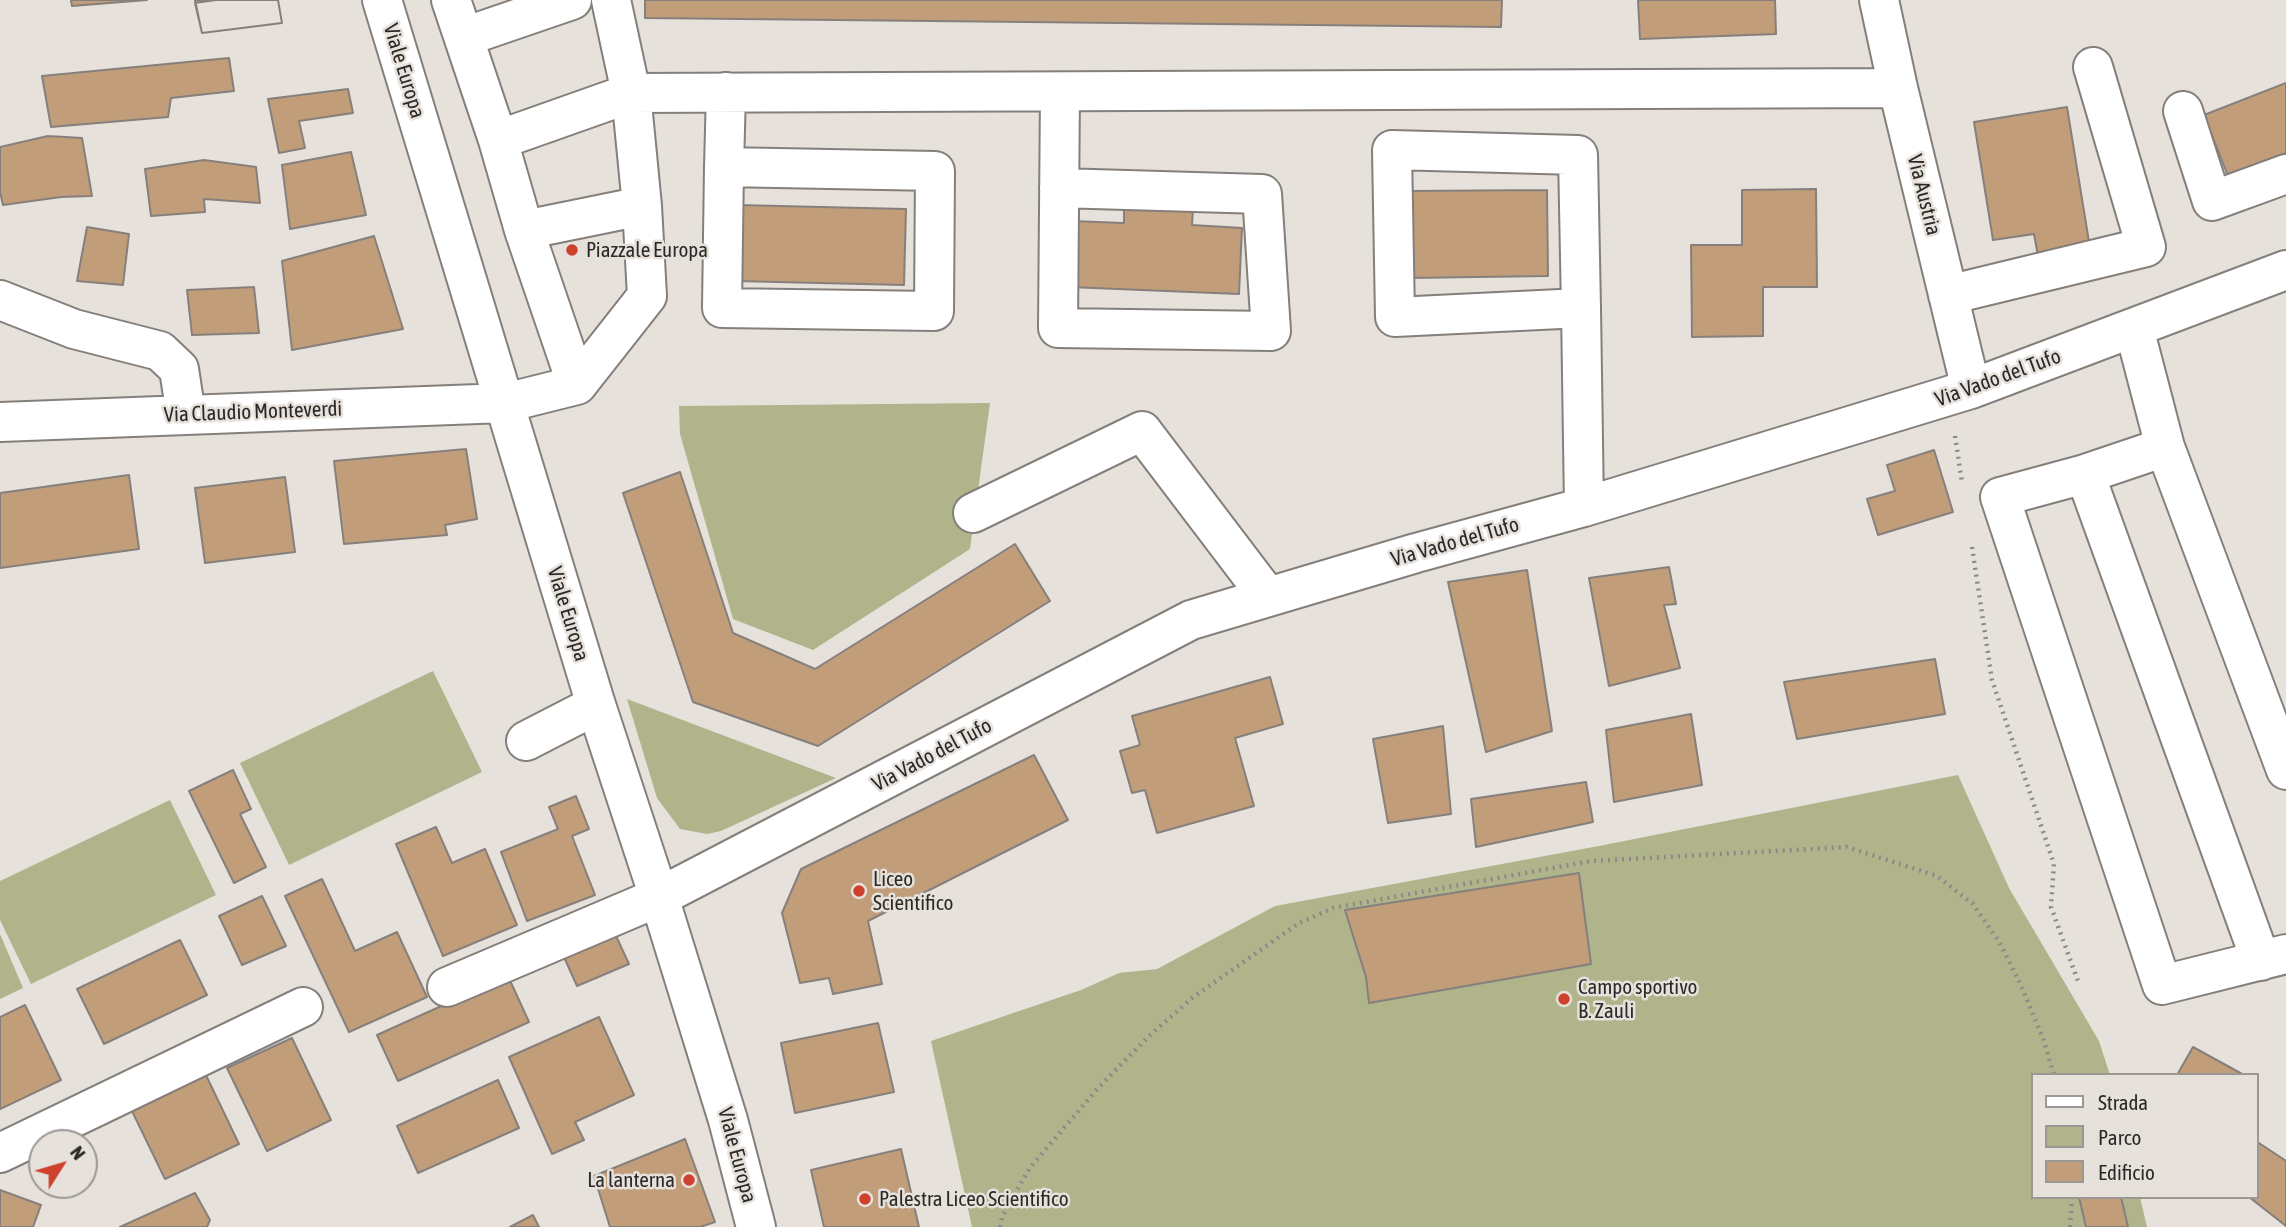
<!DOCTYPE html>
<style>
body{margin:0}
#map{position:relative;width:2286px;height:1227px;overflow:hidden;background:#e7e1dc;font-family:"Asap Condensed",sans-serif}
canvas{display:block}
.legend{position:absolute;left:2031px;top:1073px;width:228px;height:126px;box-sizing:border-box;background:#e7e1dc;border:2px solid #9c9794;margin:0;padding:9px 12px;list-style:none;font-size:21px;color:#2b2927}
.legend li{display:flex;align-items:center;gap:14px;height:35px}
.legend b{width:35px;border:2px solid #9c9794}
.north{position:absolute;left:28px;top:1129px;width:70px;height:70px;box-sizing:border-box;background:#e7e1dc;border:2px solid #9c9794;border-radius:50%;rotate:53deg;font-size:19px;font-weight:700;line-height:28px;text-align:center;color:#2b2927}
.north::after{content:'';display:block;margin:auto;width:24px;height:32px;background:#ce412d;clip-path:polygon(50% 0,100% 100%,50% 72%,0 100%)}
</style>
<div id="map">
<canvas width="2286" height="1227"></canvas>
<ul class="legend">
<li><b style="height:9px;background:#fff"></b>Strada</li>
<li><b style="height:19px;background:#afb48b"></b>Parco</li>
<li><b style="height:19px;background:#c19d7a"></b>Edificio</li>
</ul>
<div class="north">N</div>
</div>
<script>
const g = document.querySelector('canvas').getContext('2d');
g.lineJoin = 'round';
function fillPath(path, color) { g.fillStyle = color; g.fill(path, 'evenodd'); }
const shape = rows => new Path2D(rows.map(r => 'M' + r).join(''));
function stroke(path, color, width, dash) { g.strokeStyle = color; g.lineWidth = width; g.lineCap = dash ? 'butt' : 'round'; g.setLineDash(dash || []); g.stroke(path); }
function write(font, color, halo, rows, align = 'center') {
  g.font = font + ' "Asap Condensed",sans-serif'; g.lineWidth = 5; g.setLineDash([]); g.textBaseline = 'middle'; g.strokeStyle = halo; g.fillStyle = color; for (const [text, x, y, turn = 0] of rows) {
    g.save(); g.translate(x, y); g.rotate((+turn || 0) * Math.PI / 180); g.textAlign = isNaN(turn) ? turn : align; if (halo) g.strokeText(text, 0, 0); g.fillText(text, 0, 0); g.restore();
  }
}
fillPath(shape([
 [990,403,970,549,813,650,733,619,680,434,679,406],
 [433,671,482,772,289,865,240,763],
 [627,699,836,778,721,831,707,834,680,829,657,798],
 [1958,775,2009,888,2099,1041,2110,1075,2032,1075,2032,1197,2140,1197,2147,1227,972,1227,931,1041,1081,990,1119,973,1157,969,1275,906,1599,846],
 [170,800,216,895,31,984,0,920,0,881],
 [0,934,23,988,0,999]
]), '#afb48b');
const building = shape([
 [71,0,147,0,72,6,71,0],
 [195,0,278,0,282,23,202,33,195,0],
 [216,0,278,0,282,23,202,33,195,3,216,0],
 [645,0,1502,0,1501,27,645,18,645,0],
 [1638,0,1775,0,1776,34,1640,39,1638,0],
 [229,58,234,91,171,98,168,117,51,127,42,76,229,58],
 [2286,83,2286,153,2228,176,2204,115,2286,83],
 [348,89,353,113,299,121,305,148,279,153,268,99,348,89],
 [2067,107,2090,248,2038,256,2034,234,1993,240,1974,122,2067,107],
 [48,136,82,138,92,196,61,197,3,205,0,192,0,147,48,136],
 [351,152,366,215,290,229,282,165,351,152],
 [204,160,256,167,260,203,204,199,205,212,151,216,145,169,204,160],
 [1816,189,1817,287,1763,287,1763,336,1692,337,1691,245,1742,245,1742,190,1816,189],
 [1547,190,1548,276,1408,278,1408,191,1547,190],
 [737,205,906,209,904,285,735,281,737,205],
 [1124,206,1193,209,1192,225,1242,228,1239,294,1069,287,1071,221,1124,223,1124,206],
 [87,227,129,234,123,285,77,281,87,227],
 [374,236,403,329,292,350,282,261,374,236],
 [254,287,259,333,192,335,187,290,254,287],
 [466,449,477,519,445,525,447,535,344,544,334,461,466,449],
 [1934,450,1953,512,1878,535,1867,499,1895,491,1887,465,1934,450],
 [680,472,733,633,815,669,1015,544,1050,601,818,746,693,702,623,493,680,472],
 [129,475,139,549,0,568,0,493,129,475],
 [285,477,295,552,205,563,195,488,285,477],
 [1669,567,1676,604,1664,605,1680,668,1609,686,1589,578,1669,567],
 [1527,570,1552,731,1486,752,1448,582,1527,570],
 [1935,659,1945,714,1797,739,1784,682,1935,659],
 [1270,677,1283,724,1235,738,1254,806,1157,833,1145,790,1132,793,1120,751,1140,745,1132,716,1270,677],
 [1691,714,1702,785,1614,802,1606,730,1691,714],
 [1443,726,1451,814,1388,823,1373,739,1443,726],
 [1034,755,1068,820,868,921,882,984,833,994,829,978,800,983,782,913,801,869,1034,755],
 [233,770,251,809,240,814,266,867,234,883,189,791,233,770],
 [1586,782,1593,822,1476,847,1471,799,1586,782],
 [576,796,589,829,572,836,595,895,527,921,501,852,558,829,549,807,576,796],
 [436,827,452,863,485,849,517,925,443,956,396,844,436,827],
 [1579,873,1591,964,1369,1003,1366,977,1345,910,1579,873],
 [322,879,355,951,397,932,427,997,349,1032,285,896,322,879],
 [262,896,286,946,242,965,219,916,262,896],
 [610,923,629,964,577,986,559,946,610,923],
 [180,940,207,995,104,1044,77,989,180,940],
 [508,976,529,1022,398,1081,377,1035,508,976],
 [25,1005,61,1080,0,1109,0,1017,25,1005],
 [599,1017,634,1095,575,1122,584,1140,552,1154,509,1057,599,1017],
 [878,1023,894,1092,795,1113,781,1043,878,1023],
 [292,1038,331,1120,267,1151,227,1068,292,1038],
 [2193,1047,2244,1075,2177,1075,2193,1047],
 [204,1071,239,1144,165,1179,130,1107,204,1071],
 [498,1080,519,1128,418,1173,397,1126,498,1080],
 [685,1139,715,1222,700,1227,610,1227,594,1176,685,1139],
 [2256,1141,2286,1161,2286,1226,2249,1197,2256,1197,2256,1141],
 [901,1149,919,1227,824,1227,811,1170,901,1149],
 [0,1190,41,1205,33,1227,0,1227,0,1190],
 [195,1193,210,1220,207,1227,120,1227,195,1193],
 [2079,1197,2121,1197,2128,1227,2086,1227,2079,1197],
 [533,1215,539,1227,510,1227,533,1215]
]);
fillPath(building, '#c19d7a');
stroke(building, '#86807c', 2);
const minor = shape([
 [382,0,596,705,659,897,728,1120,756,1227],
 [1879,0,1898,88,1971,389],
 [464,37,572,0],
 [2183,111,2212,201,2286,174],
 [498,140,631,93,1898,88],
 [724,167,935,171,934,311,722,308,724,167,726,92],
 [1059,188,1262,194,1271,331,1058,328,1060,92],
 [524,230,642,206,631,93,611,0],
 [1948,295,2146,247,2093,67],
 [0,300,74,329,160,351,179,369,186,415],
 [1581,308,1578,155,1392,150,1395,317,1581,308,1584,507],
 [2134,328,2165,447,2286,770],
 [577,385,647,296,642,206],
 [0,422,505,403,577,385,524,230,498,140,451,0],
 [2165,447,2085,474,2000,497,2162,985,2286,954],
 [2085,474,2261,961],
 [973,513,1142,431,1268,597],
 [526,741,596,705],
 [447,987,659,897,1191,620,1416,553,1584,507,1971,389,2286,270],
 [0,1153,303,1007]
]);
stroke(minor, '#847f7a', 42);
stroke(shape([
 [1955,436,1962,482],
 [1972,547,1992,680,2054,864,2051,907,2079,984],
 [1000,1227,1002,1217,1029,1169,1098,1088,1147,1038,1192,998,1299,923,1333,908,1591,861,1847,847,1937,876,1973,904,1998,940,2019,981,2043,1038,2054,1075],
 [2070,1227,2072,1197]
]), '#8d8986', 4.5, [2, 5]);
stroke(minor, '#fff', 38);
for (const [x, y, r, color] of [
 [572,250,7,"#ce412d"],
 [859,891,7,"#ce412d"],
 [1564,999,7,"#ce412d"],
 [689,1180,7,"#ce412d"],
 [865,1199,7,"#ce412d"]
]) { const dot = new Path2D(); dot.arc(x, y, r, 0, 2 * Math.PI); g.fillStyle = color; g.fill(dot); stroke(dot, '#e7e1dc', 2.5); }
write('21px', '#2b2927', '#e7e1dc', [
 ["Viale Europa",404,71,73],
 ["Via Austria",1924,195,76],
 ["Via Vado del Tufo",1998,378,-20],
 ["Via Claudio Monteverdi",253,412,-2],
 ["Via Vado del Tufo",1455,542,-16],
 ["Viale Europa",568,614,73],
 ["Via Vado del Tufo",932,755,-28],
 ["Viale Europa",737,1155,75]
]);
write('21px', '#2b2927', '#e7e1dc', [
 ["Piazzale Europa",586,250],
 ["Liceo",873,879],
 ["Scientifico",873,903],
 ["Campo sportivo",1578,987],
 ["B. Zauli",1578,1011],
 ["La lanterna",675,1180,"right"],
 ["Palestra Liceo Scientifico",879,1199]
], 'left');
</script>
